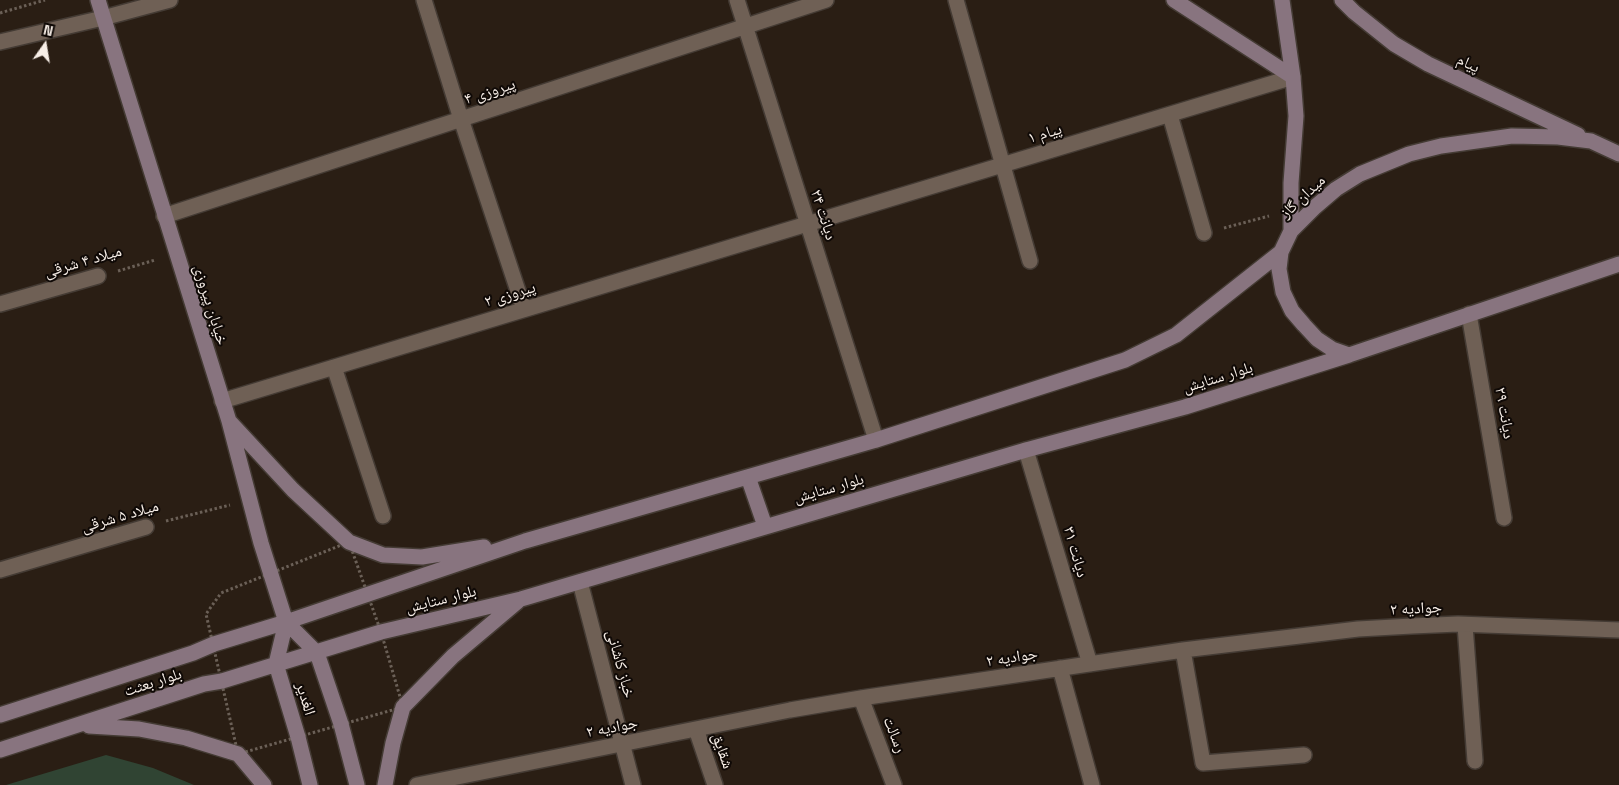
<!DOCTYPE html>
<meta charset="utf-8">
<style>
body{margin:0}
#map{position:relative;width:1619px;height:785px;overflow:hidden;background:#2a1e14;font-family:"Space Grotesk",sans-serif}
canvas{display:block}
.north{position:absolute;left:20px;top:20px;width:50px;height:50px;-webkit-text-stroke:4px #0f0906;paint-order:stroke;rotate:13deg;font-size:14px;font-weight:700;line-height:20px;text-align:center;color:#f7eee7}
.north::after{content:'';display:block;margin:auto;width:18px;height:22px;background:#f7eee7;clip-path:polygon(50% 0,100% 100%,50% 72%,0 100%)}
</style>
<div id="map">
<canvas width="1619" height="785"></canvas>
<div class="north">N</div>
</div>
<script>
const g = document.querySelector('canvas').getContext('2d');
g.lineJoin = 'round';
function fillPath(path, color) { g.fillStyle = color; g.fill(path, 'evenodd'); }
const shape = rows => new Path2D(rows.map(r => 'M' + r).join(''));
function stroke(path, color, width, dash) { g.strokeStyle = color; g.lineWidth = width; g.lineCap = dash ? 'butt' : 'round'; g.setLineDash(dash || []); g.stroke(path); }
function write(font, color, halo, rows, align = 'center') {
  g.font = font + ' "Space Grotesk","Noto Naskh Arabic",sans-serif'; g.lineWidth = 4; g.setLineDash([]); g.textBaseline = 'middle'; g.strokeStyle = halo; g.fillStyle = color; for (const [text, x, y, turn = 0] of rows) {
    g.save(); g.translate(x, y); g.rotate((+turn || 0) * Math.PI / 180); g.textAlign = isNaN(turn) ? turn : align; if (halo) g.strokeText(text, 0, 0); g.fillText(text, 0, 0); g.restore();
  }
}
fillPath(shape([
 [106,755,153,768,194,785,6,785]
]), '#304433');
const lane = shape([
 [1465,625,1475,761]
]);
const street = shape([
 [424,0,461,119,524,309],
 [737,0,876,440],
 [956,0,1030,261],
 [0,42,103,18,170,0],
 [1170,115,1204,233],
 [164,216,826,0],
 [0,304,98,276],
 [1469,314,1504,518],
 [334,367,383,516],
 [222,401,1293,77],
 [1026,450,1090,664],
 [0,570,146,527],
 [580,582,633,785],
 [1183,650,1203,763,1304,755],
 [1060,668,1092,785],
 [861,698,894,785],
 [696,729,715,785],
 [417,785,790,710,861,698,1183,650,1358,629,1412,626,1458,624,1619,630]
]);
const secondary = shape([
 [98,0,229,421,261,543,286,622,317,653,341,724,357,785],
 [1174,0,1293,77],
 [1282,0,1293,77,1296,116,1291,183,1291,231],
 [1342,0,1354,12,1394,44,1428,64,1578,135],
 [1619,154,1591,141,1558,137,1512,136,1441,146,1409,154,1360,174,1336,189,1315,207,1291,231,1281,252,1279,269,1283,292,1292,311,1304,325,1317,339,1332,349,1349,355,1619,264],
 [230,422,293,490,349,542,383,555,422,557,484,547],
 [748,477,765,526],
 [286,622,276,664,298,737,310,785],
 [0,715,193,653,214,644,286,622,525,541,876,440,1125,360,1176,335,1281,252],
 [89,726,139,729,186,738,238,754,264,785],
 [0,750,204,684,222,681,381,632,521,599,1026,450,1185,407,1349,355],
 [385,785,393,743,403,707,453,656,517,602]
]);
stroke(lane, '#443b34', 18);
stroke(street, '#443b34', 18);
stroke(secondary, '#443b34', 18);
stroke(shape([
 [0,13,45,0],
 [1224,228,1269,216],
 [118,271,155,260],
 [166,521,230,505],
 [349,542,381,632,403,707,238,754,206,614,221,593,349,542]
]), '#6b6057', 3, [2.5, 2.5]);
stroke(lane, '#6f6055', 15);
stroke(street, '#6f6055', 15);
stroke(secondary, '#88747f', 15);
write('16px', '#f7eee7', '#0f0906', [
 ["پیام",1468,64,25],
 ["پیروزی ۴",490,92,-18],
 ["پیام ۱",1045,134,-17],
 ["میدان گاز",1303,197,-43],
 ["دیانت ۲۴",823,215,72],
 ["میلاد ۴ شرقی",83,262,-16],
 ["پیروزی ۲",510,295,-17],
 ["خیابان پیروزی",210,305,73],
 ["بلوار ستایش",1218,378,-17],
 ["دیانت ۲۹",1504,413,80],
 ["بلوار ستایش",829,489,-16],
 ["میلاد ۵ شرقی",120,517,-16],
 ["دیانت ۳۱",1075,552,74],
 ["بلوار ستایش",441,600,-14],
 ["جوادیه ۲",1416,609,-3],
 ["جوادیه ۲",1012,658,-9],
 ["خباز کاشانی",620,664,75],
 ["بلوار بعثت",153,683,-18],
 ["الغدیر",305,699,73],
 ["جوادیه ۲",612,728,-11],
 ["رسالت",894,735,69],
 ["شقایق",722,751,71]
]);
</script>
